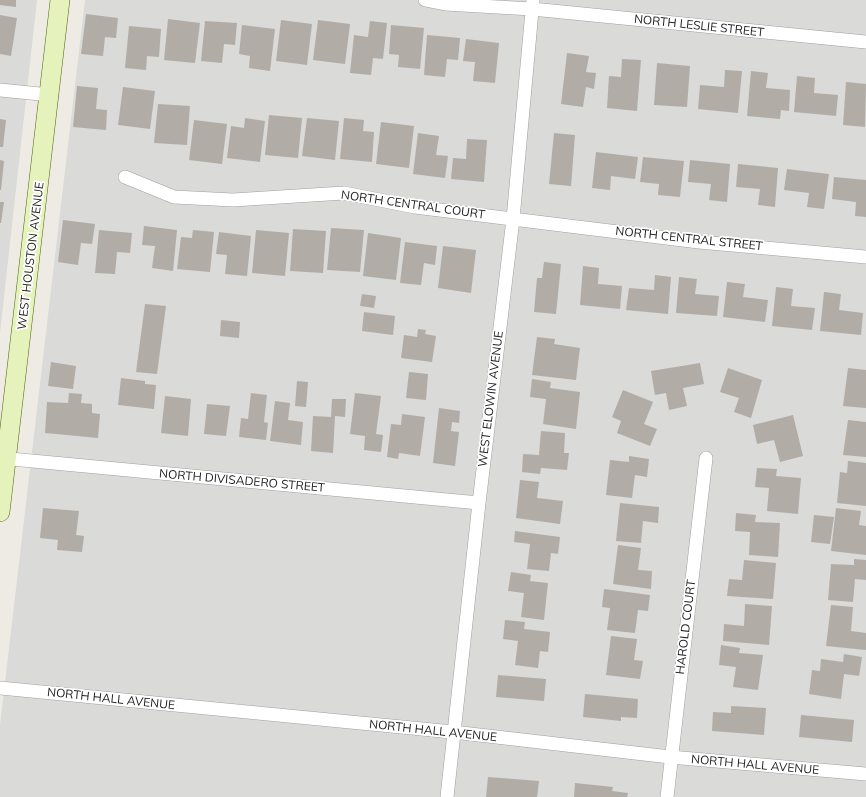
<!DOCTYPE html>
<style>
body{margin:0}
canvas{display:block;background:#edebe3}
</style>
<canvas width="866" height="797"></canvas>
<script>
const g = document.querySelector('canvas').getContext('2d');
g.lineJoin = 'round';
function fillPath(path, color) { g.fillStyle = color; g.fill(path, 'evenodd'); }
const shape = rows => new Path2D(rows.map(r => 'M' + r).join(''));
function stroke(path, color, width, dash) { g.strokeStyle = color; g.lineWidth = width; g.lineCap = dash ? 'butt' : 'round'; g.setLineDash(dash || []); g.stroke(path); }
function write(font, color, halo, rows, align = 'center') {
  g.font = font + ' Mulish,sans-serif'; g.lineWidth = 3.5; g.setLineDash([]); g.textBaseline = 'middle'; g.strokeStyle = halo; g.fillStyle = color; for (const [text, x, y, turn = 0] of rows) {
    g.save(); g.translate(x, y); g.rotate((+turn || 0) * Math.PI / 180); g.textAlign = isNaN(turn) ? turn : align; if (halo) g.strokeText(text, 0, 0); g.fillText(text, 0, 0); g.restore();
  }
}
fillPath(shape([
 [0,0,37,0,0,333],
 [85,0,866,0,866,797,0,797,0,725]
]), '#dadad9');
fillPath(shape([
 [0,0,16,0,16,7,0,5],
 [86,14,118,18,116,38,105,37,103,56,81,54],
 [0,15,17,18,11,56,0,54],
 [168,19,200,23,195,63,164,60],
 [281,20,312,24,307,65,276,61],
 [318,20,350,24,345,64,313,60],
 [205,21,237,23,235,45,224,44,222,63,201,61],
 [370,21,387,23,383,59,373,58,371,75,350,73,354,35,368,37],
 [242,25,275,29,270,71,249,68,250,56,239,54],
 [391,25,424,28,420,69,398,67,399,55,389,54],
 [129,26,161,29,159,57,147,56,146,70,125,68],
 [427,35,460,38,458,60,447,59,445,77,424,75],
 [466,39,499,43,495,83,473,81,475,62,463,61],
 [567,53,589,56,586,72,596,73,594,89,586,87,583,107,561,104],
 [622,59,641,60,637,111,607,108,609,76,621,77],
 [657,63,690,66,687,107,654,105],
 [725,70,742,71,738,113,698,109,700,85,724,87],
 [751,71,768,73,766,88,790,90,789,111,781,110,780,119,747,116],
 [797,76,815,78,814,93,838,95,836,116,794,112],
 [846,82,866,84,865,127,843,125],
 [77,86,98,88,96,109,107,110,106,130,73,127],
 [123,87,155,91,150,129,118,125],
 [158,104,190,106,187,145,154,143],
 [269,115,302,118,298,158,265,155],
 [245,118,265,121,260,162,227,158,231,126,244,128],
 [307,118,339,121,335,160,302,156],
 [344,118,364,120,363,131,374,132,372,162,340,159],
 [0,119,6,120,3,147,0,147],
 [194,120,227,124,222,164,189,160],
 [381,122,414,126,409,168,376,164],
 [418,133,439,136,436,155,448,156,445,178,413,174],
 [554,133,575,135,571,186,549,184],
 [467,139,487,140,484,182,451,179,453,158,466,159],
 [596,152,638,157,635,179,611,176,610,190,592,188],
 [643,157,684,161,680,197,658,195,659,184,640,182],
 [0,160,4,161,1,190,0,190],
 [690,160,730,164,727,202,709,200,711,184,688,182],
 [738,164,778,168,775,207,758,205,760,189,736,187],
 [787,169,829,174,824,209,807,207,809,193,784,190],
 [834,177,866,180,866,217,855,216,856,202,832,199],
 [0,202,4,202,1,223,0,223],
 [63,220,95,224,92,244,81,243,78,265,58,262],
 [144,226,177,230,173,271,152,268,155,246,142,245],
 [331,228,364,230,360,272,327,270],
 [293,229,326,231,323,273,290,271],
 [99,230,132,233,130,253,117,252,115,274,95,273],
 [193,230,214,232,210,272,177,269,181,237,192,238],
 [256,230,289,233,285,276,252,273],
 [219,232,251,236,247,276,225,274,227,255,216,254],
 [368,233,401,238,396,280,363,276],
 [405,242,437,246,435,265,424,263,421,285,400,283],
 [443,246,476,250,471,293,438,288],
 [544,262,561,264,556,314,534,312,537,278,542,278],
 [583,266,599,268,598,284,622,286,620,309,580,305],
 [655,275,671,277,668,314,626,310,629,288,654,290],
 [679,277,697,279,695,294,719,296,717,316,676,313],
 [727,282,745,284,743,297,768,300,765,322,723,317],
 [776,287,793,289,791,306,815,308,812,330,772,326],
 [824,292,841,294,839,310,863,313,861,335,820,331],
 [362,294,376,296,374,308,360,306],
 [145,304,166,306,157,374,136,372],
 [364,312,395,316,393,335,362,331],
 [221,320,240,322,239,338,220,336],
 [418,329,426,330,425,334,436,336,432,362,401,358,404,335,417,337],
 [537,337,555,339,554,344,580,348,576,380,532,375],
 [51,362,76,366,73,389,48,386],
 [700,363,704,384,683,388,687,406,669,410,666,393,655,395,651,371],
 [728,368,762,380,751,418,734,412,739,398,720,392],
 [848,368,866,370,866,408,843,406],
 [409,372,428,374,426,400,406,398],
 [121,378,145,381,145,384,156,385,154,409,118,405],
 [532,379,551,382,550,388,580,392,576,429,543,424,546,399,530,397],
 [297,381,308,382,306,407,295,406],
 [623,390,653,402,644,424,657,429,650,446,617,433,621,421,612,417],
 [69,393,82,394,81,403,92,404,92,413,100,414,98,438,45,433,47,402,68,403],
 [251,393,267,395,264,422,268,423,266,440,239,437,241,418,248,419],
 [355,393,381,396,376,434,383,435,381,452,364,450,365,436,350,434],
 [165,396,191,399,188,436,161,433],
 [332,399,346,399,345,417,335,416,333,453,311,451,313,416,331,417],
 [275,401,290,403,288,420,303,422,301,445,270,441],
 [207,404,230,406,226,436,204,434],
 [439,408,460,411,459,423,452,422,451,431,459,432,455,466,433,463],
 [402,414,425,417,420,456,399,453,398,459,387,457,391,424,401,425],
 [793,415,803,456,780,462,774,440,757,444,753,425],
 [848,420,866,422,866,457,843,455],
 [541,431,565,433,564,453,569,453,567,470,541,468,540,474,522,472,523,454,539,455],
 [629,456,649,459,647,477,635,475,632,498,606,495,610,460,629,462],
 [848,461,866,463,866,506,837,503,840,472,847,473],
 [757,468,777,469,776,476,801,478,798,514,767,511,769,488,755,487],
 [520,480,539,482,537,498,563,501,560,524,516,518],
 [620,503,659,507,658,523,643,521,641,543,616,541],
 [43,508,79,511,76,535,84,536,82,552,57,550,58,540,40,538],
 [836,508,861,511,859,525,866,526,866,555,831,551],
 [736,513,756,515,755,522,780,523,778,557,749,555,750,532,735,531],
 [814,515,834,517,830,544,811,542],
 [515,531,560,537,558,554,551,553,549,571,527,569,530,544,514,542],
 [618,545,641,548,638,570,652,571,651,589,613,584],
 [854,559,866,560,866,580,855,579,853,602,828,600,831,564,854,565],
 [744,560,776,563,773,599,727,596,729,579,742,580],
 [511,572,531,575,530,581,548,583,544,620,521,617,524,593,508,591],
 [604,589,650,595,648,611,638,610,635,633,607,630,610,608,602,607],
 [745,604,772,606,769,645,723,641,724,624,744,626],
 [831,605,853,607,851,631,866,633,866,650,826,646],
 [505,620,525,622,524,629,550,632,548,652,540,651,538,668,515,665,518,641,503,639],
 [611,636,637,639,634,660,643,661,640,679,606,675],
 [721,645,740,648,739,653,763,655,758,690,733,687,736,667,719,665],
 [844,654,862,657,859,676,844,674,841,699,809,694,812,670,820,671,821,659,843,662],
 [498,675,546,679,544,701,496,697],
 [585,694,638,699,637,718,621,717,621,721,583,717],
 [731,706,766,708,764,735,712,731,713,712,731,713],
 [801,715,854,720,852,742,799,737],
 [488,777,539,781,537,797,486,797],
 [575,783,613,787,612,791,628,793,627,797,574,797]
]), '#b1ada6');
const minor = shape([
 [425,0,445,4,532,9,866,42],
 [0,90,50,95],
 [125,177,174,197,233,200,344,193,415,207,699,242,866,257],
 [0,458,479,503],
 [0,688,453,732,670,757,866,774],
 [447,797,479,503,513,219,533,0],
 [667,797,706,458]
]);
const secondary = shape([
 [0,512,60,0]
]);
stroke(minor, '#a0a0a0', 14);
stroke(secondary, '#4f6611', 20);
stroke(minor, '#fff', 13);
stroke(secondary, '#e6f2bc', 19);
write('12px', '#1c1c1c', '#fff', [
 ["NORTH LESLIE STREET",699,26,6],
 ["NORTH CENTRAL COURT",413,205,8],
 ["NORTH CENTRAL STREET",689,239,6],
 ["WEST HOUSTON AVENUE",31,256,-83],
 ["WEST ELOWIN AVENUE",491,399,-83],
 ["NORTH DIVISADERO STREET",242,481,5],
 ["HAROLD COURT",686,627,-83],
 ["NORTH HALL AVENUE",111,699,6],
 ["NORTH HALL AVENUE",433,731,6],
 ["NORTH HALL AVENUE",755,765,5]
]);
</script>
